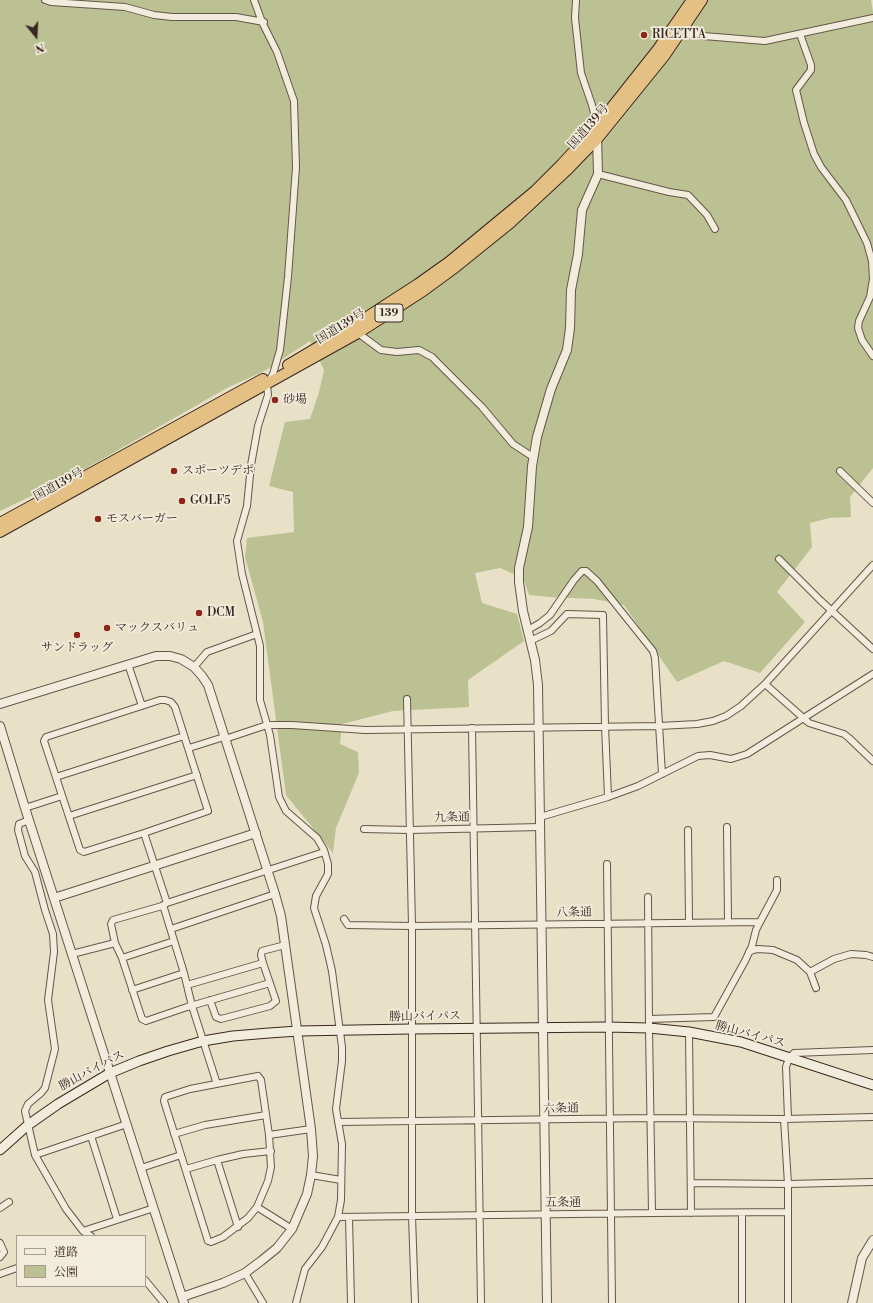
<!DOCTYPE html>
<meta charset="utf-8">
<style>
body{margin:0}
#map{position:relative;width:873px;height:1303px;overflow:hidden;background:#e9e1c7;font-family:"Libre Bodoni","Noto Serif JP",serif}
canvas{display:block}
.legend{position:absolute;left:16px;top:1235px;width:130px;height:52px;box-sizing:border-box;background:#f1ecdb;border:1px solid #a79d90;margin:0;padding:5px 7px;list-style:none;font-size:12px;color:#392720}
.legend li{display:flex;align-items:center;gap:8px;height:20px}
.legend b{width:20px;border:1px solid #a79d90}
.north{position:absolute;left:16px;top:16px;width:40px;height:40px;-webkit-text-stroke:3px #f1ecdb;paint-order:stroke;rotate:162deg;font-size:11px;font-weight:700;line-height:16px;text-align:center;color:#392720}
.north::after{content:'';display:block;margin:auto;width:14px;height:18px;background:#392720;clip-path:polygon(50% 0,100% 100%,50% 72%,0 100%)}
</style>
<div id="map">
<canvas width="873" height="1303"></canvas>
<ul class="legend">
<li><b style="height:5px;background:#f1ecdb"></b>道路</li>
<li><b style="height:11px;background:#bbc192"></b>公園</li>
</ul>
<div class="north">N</div>
</div>
<script>
const g = document.querySelector('canvas').getContext('2d');
g.lineJoin = 'round';
function fillPath(path, color) { g.fillStyle = color; g.fill(path, 'evenodd'); }
const shape = rows => new Path2D(rows.map(r => 'M' + r).join(''));
function stroke(path, color, width, dash) { g.strokeStyle = color; g.lineWidth = width; g.lineCap = dash ? 'butt' : 'round'; g.setLineDash(dash || []); g.stroke(path); }
function write(font, color, halo, rows, align = 'center') {
  g.font = font + ' "Libre Bodoni","Noto Serif JP",serif'; g.lineWidth = 3.5; g.setLineDash([]); g.textBaseline = 'middle'; g.strokeStyle = halo; g.fillStyle = color; for (const [text, x, y, turn = 0] of rows) {
    g.save(); g.translate(x, y); g.rotate((+turn || 0) * Math.PI / 180); g.textAlign = isNaN(turn) ? turn : align; if (halo) g.strokeText(text, 0, 0); g.fillText(text, 0, 0); g.restore();
  }
}
fillPath(shape([
 [0,0,871,0,873,12,873,468,850,497,851,517,829,518,810,523,812,547,777,592,805,622,760,673,724,661,677,682,624,605,594,599,549,597,529,595,523,578,500,568,475,573,482,603,517,614,524,641,468,680,469,707,393,711,342,724,340,744,358,752,359,773,336,828,333,853,286,795,263,622,245,557,247,538,294,532,293,492,269,486,285,422,310,419,319,392,324,370,310,341,266,370,227,388,71,477,0,511]
]), '#bbc192');
const minor = shape([
 [45,0,51,2,125,7,154,15,172,17,236,17,264,22],
 [254,0,262,22,277,52,294,101,296,167,288,277,280,350,273,374,267,384,268,395,258,426,251,465,247,506,237,541,242,574,260,646,260,700,270,735,279,797,286,811,317,838,324,850,328,864,328,874,316,896,314,908,326,945,332,971,342,1047,342,1061,336,1109,342,1144,341,1200,338,1217,322,1247,305,1269,296,1303],
 [576,0,575,18,581,73,592,105,597,126],
 [679,34,765,41,873,18],
 [800,34,811,65,811,70,796,90,804,123,814,154,821,167,846,200,867,243,872,261,873,279],
 [598,174,669,192,688,195,707,215,715,229],
 [873,279,870,297,859,321,858,328,862,340,873,356],
 [358,333,381,350,397,352,419,350,432,357,482,407,513,444,533,457],
 [840,471,873,503],
 [779,559,820,600,873,649],
 [873,565,765,684,809,723,844,734,849,738,873,761],
 [528,630,540,623,550,615,574,580,582,571,586,571,597,581,653,651,655,658,662,774],
 [530,641,551,631,567,614,603,615,605,726,608,797],
 [128,664,142,706],
 [194,667,207,652,257,634],
 [407,699,412,926,412,1216,415,1303],
 [160,700,165,700,171,702,175,707,208,811,144,833,84,852,80,850,44,741,46,737,160,700],
 [472,728,481,1303],
 [225,739,267,725,292,725,365,730,659,726,697,724,713,721,726,716,741,706,765,684],
 [189,748,224,737],
 [56,777,184,736],
 [25,808,62,796],
 [69,816,197,775],
 [540,817,608,797,638,786,698,756,710,755,731,759,747,754,873,674],
 [29,820,19,824,18,830,25,856,35,872,45,910,53,934,54,952,48,1000,55,1049,45,1088,41,1093,28,1104,25,1111,35,1155,66,1209,83,1231,91,1236],
 [727,827,728,922],
 [364,829,409,830,540,827],
 [688,830,689,922],
 [144,833,167,903],
 [607,864,612,1303],
 [648,897,649,1028,652,1213],
 [163,905,184,973,192,1006,217,1084],
 [344,919,348,925,412,926,760,922,777,890,777,880],
 [171,929,275,894],
 [749,952,753,950,758,949,773,950,797,960,810,972,816,988],
 [72,954,115,943],
 [122,958,174,941],
 [810,972,834,959,851,954,866,955,873,957],
 [270,983,187,1007,146,1021,142,1019,122,958,115,943,111,924,113,920,162,906,167,903,324,852],
 [187,985,263,963],
 [132,990,184,973],
 [210,1000,216,1017,221,1019,270,1006,276,1001,263,963,261,955,262,951,285,945],
 [649,1019,714,1017,745,961,752,946,756,930,760,922],
 [689,1032,691,1213],
 [258,1076,261,1080,269,1135,271,1167,268,1181,257,1207,248,1218,223,1237,211,1242,208,1241,164,1101,165,1097,190,1089,258,1076],
 [788,1118,786,1067,789,1058,794,1053,873,1050],
 [784,1119,788,1184,788,1303],
 [338,1122,650,1118,784,1119,873,1117],
 [174,1134,205,1125,266,1115],
 [269,1135,311,1129],
 [91,1136,117,1219],
 [35,1155,127,1124],
 [217,1160,238,1227],
 [141,1168,181,1155],
 [186,1169,217,1160,243,1154,271,1151],
 [311,1175,341,1180],
 [691,1183,788,1184,873,1182],
 [257,1207,292,1229],
 [0,1208,9,1202],
 [338,1217,652,1213,787,1212],
 [349,1217,351,1303],
 [83,1231,154,1208],
 [0,1243,4,1252,0,1257],
 [245,1273,263,1303],
 [0,1274,17,1268],
 [145,1280,164,1303],
 [742,1303,742,1213]
]);
const tertiary = shape([
 [0,704,156,656,170,656,181,659,194,667,202,676,208,685,275,894,281,916,311,1129,313,1156,311,1175,307,1194,292,1229,277,1248,261,1261,245,1273,223,1283,182,1297],
 [0,726,25,808,184,1303],
 [54,898,256,833],
 [547,1303,538,685,535,660,523,611,519,582,519,568,528,527,532,466,537,437,551,389,567,350,570,328,571,290,578,254,582,210,598,174,597,135],
 [852,1303,862,1258,873,1240]
]);
const secondary = shape([
 [0,1150,28,1125,58,1104,110,1073,139,1061,168,1051,203,1041,233,1036,269,1033,298,1031,411,1029,608,1027,649,1028,689,1032,741,1042,873,1085]
]);
const trunk = shape([
 [288,365,347,330,418,284,449,262,535,191,562,164,597,126,658,49,692,0],
 [0,523,263,379],
 [0,532,358,333,423,291,453,269,510,223,568,169,597,139,665,55,702,0]
]);
stroke(minor, '#65564a', 8);
stroke(tertiary, '#65564a', 10);
stroke(secondary, '#392720', 11);
stroke(trunk, '#392720', 12);
stroke(minor, '#f1ecdb', 6);
stroke(tertiary, '#f1ecdb', 8);
stroke(secondary, '#f1ecdb', 9);
stroke(trunk, '#e4c084', 10);
for (const [x, y, r, color] of [
 [644,35,4,"#8f2418"],
 [275,400,4,"#8f2418"],
 [174,471,4,"#8f2418"],
 [182,501,4,"#8f2418"],
 [98,519,4,"#8f2418"],
 [199,613,4,"#8f2418"],
 [107,628,4,"#8f2418"],
 [77,635,4,"#8f2418"]
]) { const dot = new Path2D(); dot.arc(x, y, r, 0, 2 * Math.PI); g.fillStyle = color; g.fill(dot); stroke(dot, '#f1ecdb', 1.5); }
for (const [x, y, w] of [
 [389,313,28]
]) { const box = new Path2D(); box.roundRect(x - w / 2, y - 9, w, 18, 3); g.fillStyle = '#f1ecdb'; g.fill(box); stroke(box, '#392720', 1); }
write('bold 11px', '#392720', null, [
 ["139",389,313]
]);
write('12px', '#392720', '#f1ecdb', [
 ["RICETTA",652,35],
 ["砂場",283,400],
 ["スポーツデポ",182,471],
 ["GOLF5",190,501],
 ["モスバーガー",106,519],
 ["DCM",207,613],
 ["マックスバリュ",115,628],
 ["サンドラッグ",77,648,"center"]
], 'left');
write('12px', '#392720', '#f1ecdb', [
 ["国道139号",589,127,-49],
 ["国道139号",341,327,-31],
 ["国道139号",59,485,-29],
 ["九条通",452,818,-1],
 ["八条通",574,913,-1],
 ["勝山バイパス",425,1017,-1],
 ["勝山バイパス",750,1035,15],
 ["勝山バイパス",92,1071,-28],
 ["六条通",561,1109,-1],
 ["五条通",563,1203]
]);
</script>
